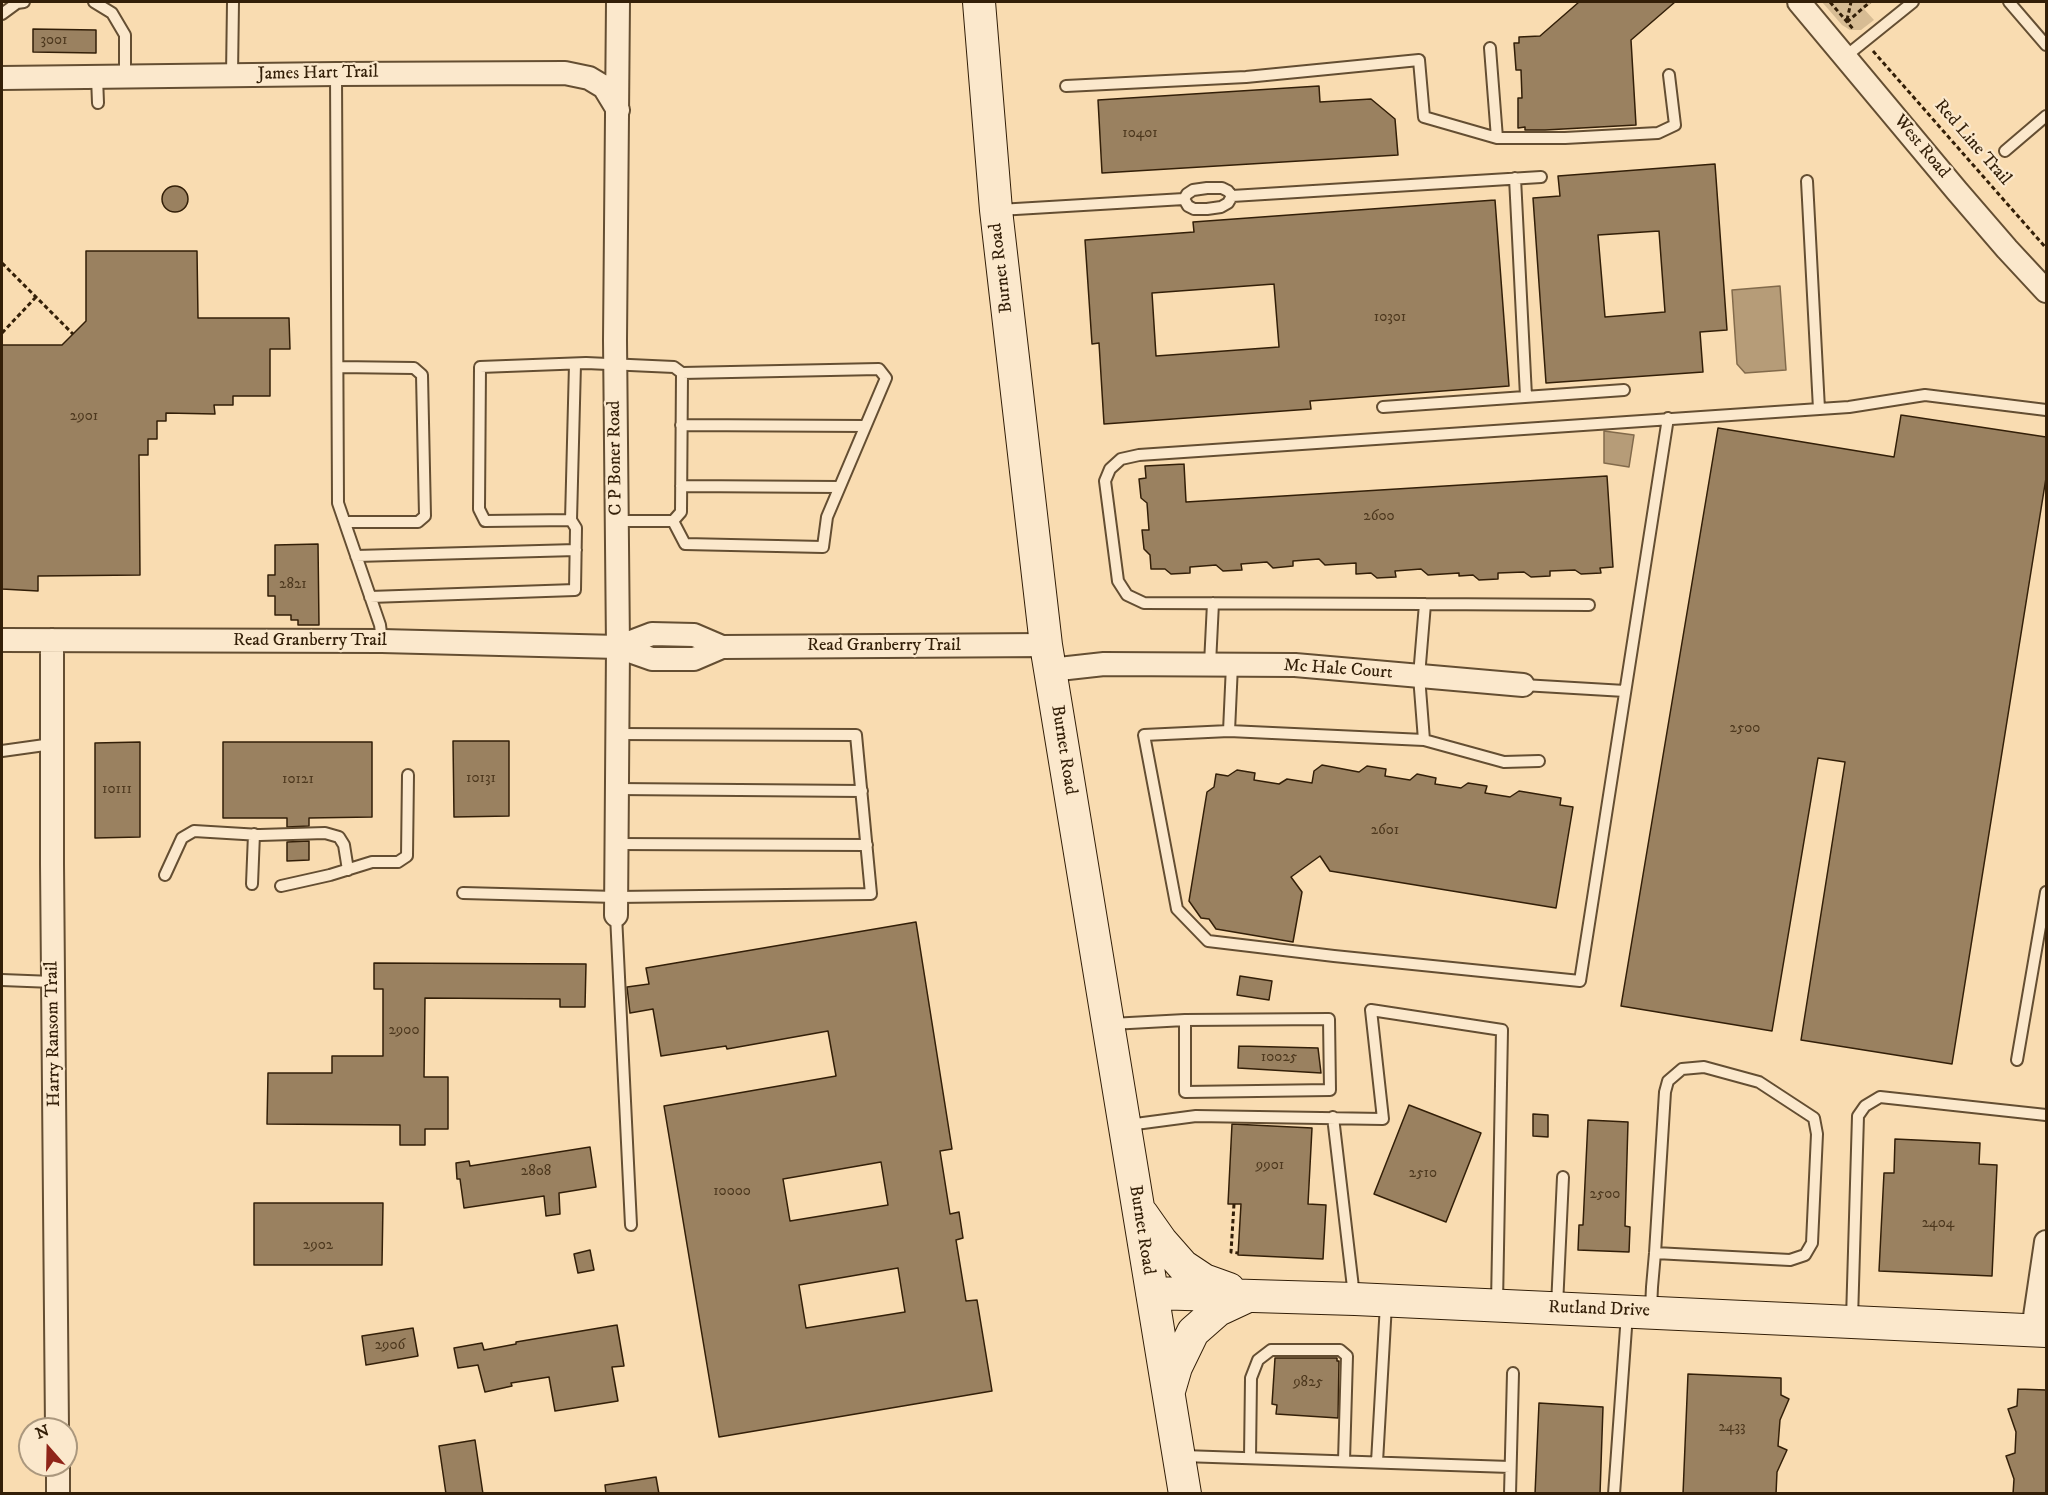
<!DOCTYPE html>
<style>
body{margin:0}
#map{position:relative;width:2048px;height:1495px;overflow:hidden;background:#f9dcb1;font-family:"IM FELL DW Pica",serif}
canvas{display:block}
.frame{position:absolute;inset:0;border:3px solid #331f08;pointer-events:none}
.north{position:absolute;left:18px;top:1417px;width:60px;height:60px;box-sizing:border-box;background:#fbe8cc;border:2px solid #ab987e;border-radius:50%;rotate:340deg;font-size:16px;font-weight:700;line-height:24px;text-align:center;color:#331f08}
.north::after{content:'';display:block;margin:auto;width:21px;height:27px;background:#8f2418;clip-path:polygon(50% 0,100% 100%,50% 72%,0 100%)}
</style>
<div id="map">
<canvas width="2048" height="1495"></canvas>
<div class="frame"></div>
<div class="north">N</div>
</div>
<script>
const g = document.querySelector('canvas').getContext('2d');
g.lineJoin = 'round';
function fillPath(path, color) { g.fillStyle = color; g.fill(path, 'evenodd'); }
const shape = rows => new Path2D(rows.map(r => 'M' + r).join(''));
function stroke(path, color, width, dash) { g.strokeStyle = color; g.lineWidth = width; g.lineCap = dash ? 'butt' : 'round'; g.setLineDash(dash || []); g.stroke(path); }
function write(font, color, halo, rows, align = 'center') {
  g.font = font + ' "IM FELL DW Pica",serif'; g.lineWidth = 4.5; g.setLineDash([]); g.textBaseline = 'middle'; g.strokeStyle = halo; g.fillStyle = color; for (const [text, x, y, turn = 0] of rows) {
    g.save(); g.translate(x, y); g.rotate((+turn || 0) * Math.PI / 180); g.textAlign = isNaN(turn) ? turn : align; if (halo) g.strokeText(text, 0, 0); g.fillText(text, 0, 0); g.restore();
  }
}
fillPath(shape([
 [1822,2,1873,2,1864,9,1874,20,1861,30,1850,30,1842,25]
]), '#d7bc94');
const water = shape([
 [1780,286,1786,370,1745,373,1737,364,1732,290,1780,286],
 [1604,431,1634,435,1629,467,1604,463,1604,431]
]);
fillPath(water, '#b69c78');
stroke(water, '#826a4b', 1.5);
const building = shape([
 [1579,2,1675,2,1631,40,1636,125,1545,130,1525,130,1525,127,1518,128,1518,98,1522,98,1521,70,1516,70,1514,43,1519,43,1519,37,1540,36,1579,2],
 [33,29,96,30,96,53,33,52,33,29],
 [1319,86,1320,102,1371,99,1395,119,1398,155,1102,173,1098,100,1319,86],
 [1715,164,1727,330,1700,332,1703,372,1546,383,1533,198,1560,196,1558,176,1715,164],
 [1659,231,1665,312,1605,317,1598,235,1659,231],
 '162 199a13 13 0 1 1 26 0a13 13 0 1 1-26 0Z',
 [1495,200,1509,386,1310,401,1311,409,1104,424,1099,343,1092,344,1085,240,1194,232,1193,222,1495,200],
 [1274,284,1279,347,1156,356,1152,293,1274,284],
 [86,251,197,251,198,318,289,318,290,349,270,349,270,396,233,396,233,405,214,405,215,414,166,413,166,421,157,421,157,439,148,439,148,455,139,455,140,575,38,576,38,591,2,589,2,345,62,345,86,321,86,251],
 [1901,415,2046,437,2046,478,1952,1064,1801,1040,1845,762,1818,758,1772,1031,1621,1006,1718,428,1894,457,1901,415],
 [1184,464,1186,502,1607,476,1613,567,1600,568,1601,573,1581,574,1575,570,1550,571,1550,576,1531,577,1524,572,1498,573,1498,579,1479,580,1473,575,1459,576,1459,573,1428,575,1421,569,1395,571,1396,577,1377,578,1371,573,1356,574,1356,563,1325,565,1319,559,1293,561,1293,566,1273,568,1267,562,1241,564,1242,570,1223,571,1216,565,1190,567,1190,573,1171,574,1165,569,1151,569,1150,555,1144,549,1142,530,1149,530,1147,503,1141,498,1139,479,1146,478,1145,466,1184,464],
 [318,544,319,625,298,625,298,620,291,620,291,615,275,615,275,596,268,596,268,575,275,575,275,545,318,544],
 [453,741,509,741,509,816,454,817,453,741],
 [140,742,140,837,95,838,95,743,140,742],
 [223,742,372,742,372,817,309,818,309,826,287,827,287,818,223,818,223,742],
 [1322,765,1359,772,1367,766,1386,769,1385,776,1410,780,1417,774,1436,778,1435,784,1461,788,1468,783,1487,786,1485,793,1510,797,1519,791,1561,798,1560,805,1573,807,1556,908,1330,871,1320,856,1291,877,1302,892,1293,942,1216,929,1209,919,1201,918,1189,901,1207,792,1214,787,1216,774,1228,776,1237,770,1255,773,1254,780,1279,784,1287,779,1312,783,1314,771,1322,765],
 [309,841,309,860,287,861,287,842,309,841],
 [916,922,952,1149,940,1151,950,1214,959,1212,963,1238,956,1240,966,1301,977,1300,992,1391,719,1437,664,1106,836,1076,828,1031,727,1049,726,1046,661,1056,653,1009,630,1013,627,987,649,984,646,968,916,922],
 [881,1162,888,1205,790,1221,783,1179,881,1162],
 [898,1268,905,1312,806,1328,799,1285,898,1268],
 [374,963,586,964,585,1007,560,1007,560,999,425,998,424,1077,448,1077,448,1129,425,1129,425,1145,400,1145,400,1125,267,1124,268,1073,332,1073,332,1056,383,1056,383,989,374,989,374,963],
 [1240,976,1272,981,1269,1000,1237,995,1240,976],
 [1239,1046,1318,1048,1321,1073,1238,1068,1239,1046],
 [1409,1105,1481,1133,1446,1222,1374,1194,1409,1105],
 [1533,1114,1548,1115,1548,1137,1533,1136,1533,1114],
 [1588,1120,1628,1122,1625,1226,1630,1227,1629,1252,1578,1250,1579,1225,1583,1225,1588,1120],
 [1232,1124,1312,1128,1308,1204,1326,1205,1323,1259,1238,1255,1241,1204,1228,1204,1232,1124],
 [1895,1139,1980,1143,1979,1164,1997,1165,1992,1276,1879,1271,1884,1173,1894,1173,1895,1139],
 [590,1147,596,1187,559,1193,560,1214,546,1216,544,1196,464,1208,460,1179,457,1179,456,1163,469,1161,470,1166,590,1147],
 [254,1203,383,1203,382,1265,254,1265,254,1203],
 [590,1250,594,1270,578,1273,574,1254,590,1250],
 [617,1325,624,1366,612,1367,618,1401,555,1411,549,1377,511,1383,512,1386,485,1392,478,1365,458,1368,454,1348,482,1343,484,1350,516,1344,516,1342,617,1325],
 [413,1328,418,1356,366,1365,362,1336,413,1328],
 [1275,1358,1337,1358,1337,1361,1339,1361,1338,1418,1276,1414,1277,1405,1272,1404,1275,1358],
 [1688,1374,1781,1378,1781,1395,1789,1399,1780,1420,1778,1446,1787,1450,1777,1472,1776,1494,1683,1494,1688,1374],
 [2018,1389,2046,1390,2046,1494,2013,1494,2014,1479,2006,1456,2015,1453,2016,1432,2008,1409,2017,1406,2018,1389],
 [1539,1403,1603,1407,1600,1494,1535,1494,1539,1403],
 [475,1440,483,1494,446,1494,439,1446,475,1440],
 [656,1477,659,1494,606,1494,605,1485,656,1477]
]);
fillPath(building, '#9a8160');
stroke(building, '#331f08', 1.5);
const lane = shape([
 [94,2,112,13,125,35,125,76],
 [2009,2,2046,45],
 [2,14,17,3,24,2],
 [1490,48,1497,138],
 [1846,56,1913,2],
 [336,74,338,503,380,625,382,641],
 [232,75,233,2],
 [97,77,98,103],
 [1066,86,1246,77,1419,60,1424,117,1497,138,1565,138,1658,133,1675,125,1669,75],
 [2005,151,2046,116],
 [1515,178,1526,396],
 [1807,181,1819,409],
 [1232,196,1541,177],
 [999,210,1184,199,1187,194,1193,190,1207,188,1222,188,1228,191,1232,196,1228,203,1221,207,1207,209,1194,209,1188,206,1184,199],
 [338,367,414,368,422,375,425,516,418,522,345,522],
 [1383,407,1624,390],
 [681,425,865,426],
 [681,486,839,487],
 [571,520,575,364],
 [673,521,685,544,823,547,827,517,886,378,879,369,682,373],
 [356,556,576,550],
 [370,597,575,590,576,528,571,520,485,521,479,509,480,367,586,363,674,367,682,373,681,512,673,521,617,521],
 [1425,604,1589,605],
 [1210,664,1213,603],
 [1232,665,1229,731,1144,735,1177,909,1208,941,1334,956,1580,981,1668,418],
 [1523,685,1625,691],
 [1229,731,1424,740,1419,676,1425,604,1144,603,1127,595,1118,581,1105,481,1110,469,1121,459,1139,455,1849,407,1925,395,2046,410],
 [1424,740,1504,762,1539,761],
 [2,751,52,744],
 [617,789,862,791],
 [616,844,867,845],
 [165,875,182,838,194,831,260,835,325,833,339,837,344,845,348,870],
 [252,884,254,834],
 [281,886,330,875,372,862,398,862,407,856,408,775],
 [463,893,616,897,871,894,856,735,617,734],
 [616,915,631,1225],
 [2,980,53,982],
 [1111,1024,1185,1020,1329,1019,1330,1090,1185,1092,1185,1020],
 [2017,1060,2046,892],
 [1333,1117,1354,1296],
 [1128,1125,1196,1116,1383,1119,1371,1010,1502,1030,1497,1303],
 [1557,1306,1563,1177],
 [1651,1309,1652,1287,1655,1253,1665,1092,1668,1081,1682,1069,1704,1067,1759,1082,1814,1118,1817,1134,1812,1243,1805,1255,1790,1260,1655,1253],
 [1852,1319,1858,1116,1865,1106,1880,1097,2046,1115],
 [1183,1456,1510,1467],
 [1250,1458,1251,1378,1258,1360,1271,1350,1340,1350,1347,1356,1344,1461],
 [1377,1462,1386,1304],
 [1510,1494,1513,1373],
 [1614,1494,1627,1314]
]);
const street = shape([
 [1799,2,1957,191,2007,249,2046,291],
 [2,78,336,74,565,73,589,78,604,87,618,110],
 [2,640,382,641,618,647,652,659,694,659,722,647,1046,645],
 [52,640,52,864,57,1429],
 [618,647,652,634,694,635,722,647],
 [1050,670,1104,664,1295,665,1523,685],
 [616,915,618,647,615,340,618,2],
 [2033,1330,2046,1242],
 [58,1465,58,1494]
]);
const secondary = shape([
 [979,2,996,210,1046,645,1185,1494],
 [1142,1214,1161,1241,1183,1266,1204,1280,1229,1289],
 [1152,1293,1355,1299,2046,1331],
 [1169,1391,1176,1367,1193,1332,1218,1310,1248,1296]
]);
stroke(lane, '#644e32', 14);
stroke(street, '#644e32', 26);
stroke(secondary, '#331f08', 34);
stroke(shape([
 [1830,2,1854,30],
 [1847,20,1851,2],
 [1847,22,1870,2],
 [1873,51,2046,248],
 [2,263,73,334],
 [2,333,36,297],
 [1234,1204,1231,1252,1238,1253]
]), '#331f08', 3, [4.5, 3]);
stroke(lane, '#fbe8cc', 10);
stroke(street, '#fbe8cc', 22);
stroke(secondary, '#fbe8cc', 32);
write('15px', '#4d381e', null, [
 ["3001",54,41],
 ["10401",1140,134],
 ["10301",1390,318],
 ["2901",84,417],
 ["2600",1379,517],
 ["2821",293,585],
 ["2500",1745,729],
 ["10131",481,779],
 ["10121",298,780],
 ["10111",117,790],
 ["2601",1385,831],
 ["2900",404,1031],
 ["10025",1279,1058],
 ["9901",1270,1166],
 ["2808",536,1172],
 ["2510",1423,1174],
 ["10000",732,1192],
 ["2500",1605,1195],
 ["2404",1938,1224],
 ["2902",318,1246],
 ["2906",390,1346],
 ["9825",1308,1383],
 ["2433",1732,1428]
]);
write('18px', '#331f08', '#fbe8cc', [
 ["James Hart Trail",318,74,-1],
 ["Red Line Trail",1972,143,49],
 ["West Road",1921,147,50],
 ["Burnet Road",1002,268,-97],
 ["C P Boner Road",616,458,-91],
 ["Read Granberry Trail",310,641],
 ["Read Granberry Trail",884,646],
 ["Mc Hale Court",1338,670,4],
 ["Burnet Road",1063,750,81],
 ["Harry Ransom Trail",54,1034,-91],
 ["Burnet Road",1141,1230,81],
 ["Rutland Drive",1599,1310,2]
]);
</script>
